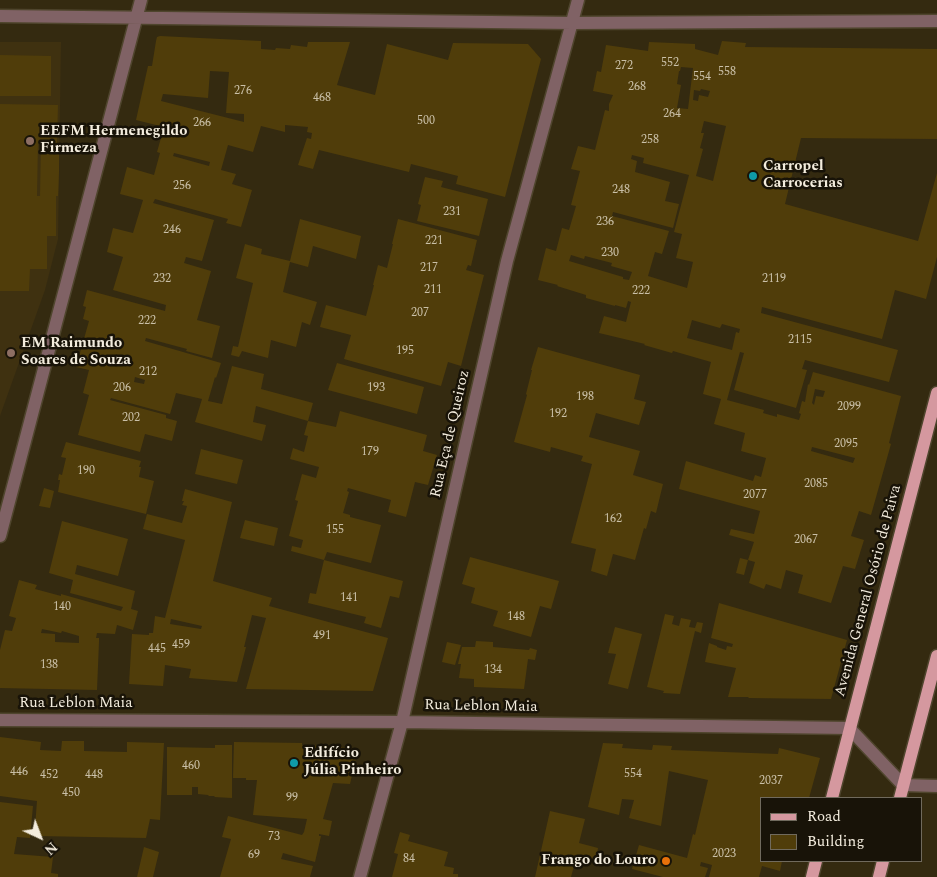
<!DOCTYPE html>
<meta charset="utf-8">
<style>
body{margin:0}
#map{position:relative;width:937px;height:877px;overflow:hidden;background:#342a10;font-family:Spectral,serif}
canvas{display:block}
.legend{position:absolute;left:760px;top:797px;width:162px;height:65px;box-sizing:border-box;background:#181308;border:1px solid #706a5d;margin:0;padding:6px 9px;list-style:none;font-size:15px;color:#f3ecdd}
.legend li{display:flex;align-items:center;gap:10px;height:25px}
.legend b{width:25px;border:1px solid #706a5d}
.north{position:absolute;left:15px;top:812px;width:50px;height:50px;-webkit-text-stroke:4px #181308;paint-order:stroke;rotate:137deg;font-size:14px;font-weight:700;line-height:20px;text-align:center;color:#f3ecdd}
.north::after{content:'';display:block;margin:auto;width:18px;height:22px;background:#f3ecdd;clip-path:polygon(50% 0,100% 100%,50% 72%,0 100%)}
</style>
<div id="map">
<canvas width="937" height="877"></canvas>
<ul class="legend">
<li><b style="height:6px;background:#d5989f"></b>Road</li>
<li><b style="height:14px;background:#503d0a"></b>Building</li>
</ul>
<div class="north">N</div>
</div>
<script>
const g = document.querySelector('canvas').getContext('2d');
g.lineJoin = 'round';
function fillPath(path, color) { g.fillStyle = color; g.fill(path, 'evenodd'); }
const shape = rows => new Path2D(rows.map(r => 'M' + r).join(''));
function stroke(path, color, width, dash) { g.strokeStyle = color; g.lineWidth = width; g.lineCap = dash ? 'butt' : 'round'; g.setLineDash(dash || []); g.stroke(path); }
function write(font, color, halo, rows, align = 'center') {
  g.font = font + ' Spectral,serif'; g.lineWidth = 5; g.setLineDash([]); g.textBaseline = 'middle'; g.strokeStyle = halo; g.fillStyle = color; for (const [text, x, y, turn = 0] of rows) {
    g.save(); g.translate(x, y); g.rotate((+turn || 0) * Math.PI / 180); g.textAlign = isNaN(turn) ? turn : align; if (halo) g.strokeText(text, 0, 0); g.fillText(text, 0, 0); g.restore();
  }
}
fillPath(shape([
 [0,42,61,42,58,239,45,290,0,416]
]), '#3f3110');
fillPath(shape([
 [160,36,261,41,261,49,275,50,276,48,290,49,291,45,307,47,308,42,350,42,337,85,375,95,387,44,448,60,453,43,528,44,541,59,505,197,456,184,458,176,411,164,409,172,319,150,313,169,298,165,307,138,311,139,312,133,307,132,308,127,285,125,285,132,261,126,253,152,228,145,221,170,236,174,232,184,252,190,241,227,226,223,228,219,155,199,153,203,214,220,202,261,186,257,184,263,211,271,197,320,220,326,212,358,186,351,187,349,146,338,145,341,221,363,216,378,215,377,208,401,222,404,232,366,264,374,261,389,313,403,308,421,256,406,253,422,266,425,262,441,195,422,202,399,176,393,170,414,111,398,110,400,166,415,166,418,177,421,172,441,145,434,140,452,78,435,89,395,83,393,89,370,76,367,89,321,83,319,86,307,83,306,87,290,165,311,166,305,113,290,123,257,107,252,113,228,133,233,143,200,120,194,127,167,154,175,160,153,157,152,164,127,136,120,148,66,152,66,156,41,157,37],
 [210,71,229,72,226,113,244,114,244,122,161,101,163,94,208,98],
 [174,153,210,162,209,166,173,156],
 [135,377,145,380,144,384,134,382],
 [722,41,746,43,745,47,937,49,937,139,801,138,785,204,918,241,937,173,937,257,926,299,895,290,882,339,762,307,761,313,898,350,889,382,805,360,802,369,807,370,796,408,734,390,744,353,740,352,727,400,764,410,763,413,777,417,777,414,799,420,801,414,799,413,802,401,805,402,808,384,809,385,813,372,901,396,889,443,891,444,871,515,859,511,851,536,864,540,855,569,843,566,831,603,798,593,803,575,786,570,781,589,766,584,764,589,749,583,755,562,748,560,754,542,729,535,731,529,754,534,760,511,679,489,686,461,753,481,755,475,761,477,766,458,741,451,745,433,714,424,721,399,703,394,711,362,673,351,672,353,644,345,645,344,599,333,604,316,626,322,631,302,628,301,626,308,615,305,615,306,586,298,586,295,557,286,558,285,538,280,546,248,556,251,562,228,569,230,576,206,571,205,580,171,571,169,578,146,595,150,605,110,609,111,609,104,613,95,593,91,597,71,601,72,606,45,648,51,649,42,695,44,695,49,718,55],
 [681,67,693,68,688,109,677,108,681,85,677,84,679,71,680,71],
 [701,89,710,91,708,97,699,95,698,101,693,100,694,90,700,91],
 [704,121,726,126,713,181,696,176,703,149,700,148,704,133,701,133],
 [632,155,644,158,643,163,689,175,674,232,682,234,676,258,693,262,687,288,648,276,655,252,662,254,669,231,612,216,613,212,673,228,679,204,665,201,670,182,635,172,637,161,631,159],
 [571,255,584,259,585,256,612,263,611,266,632,272,629,280,623,279,623,277,569,261],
 [692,320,720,328,722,324,740,329,739,333,736,332,732,350,687,338],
 [815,389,825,391,823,397,816,396,814,405,812,403],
 [812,447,855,458,853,463,811,451],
 [0,55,51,56,51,96,0,96],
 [0,104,58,105,57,142,59,143,59,172,58,196,56,196,56,236,47,236,47,269,30,269,29,291,0,291],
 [38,142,41,142,40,196,37,196],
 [425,177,443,181,441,187,488,199,479,236,417,221,421,205,418,204],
 [300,219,361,236,356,259,313,246,308,267,290,262,283,292,317,302,310,325,302,322,296,347,271,340,268,358,242,351,239,357,231,355,233,346,238,347,253,283,236,278,245,244,262,249,261,254,290,261],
 [398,219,477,240,471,266,468,265,466,270,484,275,461,366,448,362,441,386,344,359,351,335,320,327,326,305,366,316,374,285,373,285,378,265,387,268,393,244,392,244],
 [538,347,640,375,634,399,646,402,639,425,596,413,589,437,640,451,633,475,663,484,656,513,651,511,646,529,644,528,635,560,613,554,607,576,591,571,596,549,571,543,592,464,581,461,583,456,551,447,550,452,514,442,527,395,526,394,532,370,531,370],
 [337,363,424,387,417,414,328,390],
 [340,411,427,435,423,451,437,455,428,485,415,482,406,517,388,512,391,500,348,488,347,491,349,492,343,513,350,515,350,517,381,525,371,563,327,552,324,560,403,581,399,598,390,596,381,628,364,623,366,617,308,603,310,593,316,594,324,560,291,551,292,546,301,548,303,540,289,536,298,501,295,500,302,474,316,478,319,467,290,459,293,448,304,452,308,436,304,435,308,421,336,427],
 [66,442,141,461,139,467,141,467,139,477,154,481,146,514,58,492,60,480,58,480,59,474,62,475,66,458,61,457],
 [201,449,243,460,237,484,195,474],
 [44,488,54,491,50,508,39,506],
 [185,489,232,502,213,581,272,598,269,606,388,638,373,691,246,689,266,618,252,615,244,647,246,647,237,682,189,678,191,669,165,665,163,686,129,684,132,634,149,635,149,633,153,633,155,616,165,618,185,540,143,529,147,514,182,523,187,506,182,505,184,501,182,501],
 [171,619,202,626,201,629,170,624],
 [245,520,278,528,274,546,240,538],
 [62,521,128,539,118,576,77,565,75,574,135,591,131,609,138,611,133,630,117,625,115,634,97,633,96,638,99,638,99,642,97,690,0,688,0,650,5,630,12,631,16,618,9,616,19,580,37,585,35,589,61,596,61,594,121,611,123,607,70,593,73,580,49,573],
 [42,629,61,633,62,631,79,636,79,643,55,642,55,634,41,633],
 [470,557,559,581,551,609,540,606,531,637,493,626,498,611,471,603,475,588,462,584],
 [740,558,748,560,744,575,736,573],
 [719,603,847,640,831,699,748,698,749,697,728,697,736,668,705,662,709,643,717,646,717,647,726,650,727,646,732,647,733,644,711,638],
 [665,614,674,616,672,624,679,626,681,618,691,620,689,627,695,628,697,622,703,623,701,633,695,631,680,694,663,693,664,691,647,687],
 [615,627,642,634,628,689,608,684,616,654,608,653],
 [476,641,493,642,493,647,529,650,530,648,537,650,535,660,528,659,524,689,474,687,474,679,459,678,461,664,458,664,462,647,475,647],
 [447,642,461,645,455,665,442,662],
 [0,737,41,742,40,750,61,751,62,741,84,741,84,751,127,752,127,742,164,743,160,820,150,819,146,838,37,836,38,827,35,827,37,801,0,796],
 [234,742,302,743,302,745,333,746,358,749,350,784,333,783,323,819,332,821,329,836,319,834,319,836,321,836,315,862,283,853,281,859,313,866,310,877,220,877,231,839,222,837,228,816,302,835,304,832,307,819,253,815,257,780,246,780,246,778,233,778],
 [603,743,623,744,622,748,652,750,653,745,672,746,671,750,778,754,779,748,820,758,809,798,761,798,761,861,782,861,780,871,762,866,759,877,709,877,712,865,701,862,700,866,708,868,705,877,663,877,632,869,639,845,687,858,693,834,695,835,708,780,669,771,661,826,629,818,634,800,622,799,619,815,588,807],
 [215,745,232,745,232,798,214,797,215,796,209,796,208,795,198,794,198,787,192,787,192,795,167,795,167,747,215,748],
 [0,802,33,806,30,838,17,837,14,854,53,857,51,873,58,874,58,877,0,877],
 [550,811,585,819,579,843,598,848,596,860,577,855,571,877,535,877],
 [400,832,410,835,408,841,448,852,444,866,454,868,453,874,458,874,458,877,392,877,398,854,394,853],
 [144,847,159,852,153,877,137,877]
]), '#503d0a');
const minor = shape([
 [0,16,572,23,937,21],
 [0,536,141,0],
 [0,720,402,722,849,728,903,785,937,786],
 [360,877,402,722,507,261,578,0]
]);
const primary = shape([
 [832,798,937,393],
 [900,798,937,656],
 [812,877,816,861],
 [879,877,883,861]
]);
stroke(minor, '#4f452d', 15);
stroke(primary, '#4f452d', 15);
stroke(minor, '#806265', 12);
stroke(primary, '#d5989f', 12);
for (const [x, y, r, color] of [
 [30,141,5,"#8d6e63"],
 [753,176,5,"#0f9aa8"],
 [11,353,5,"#8d6e63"],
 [294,763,5,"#0f9aa8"],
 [666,861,5,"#e8710a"]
]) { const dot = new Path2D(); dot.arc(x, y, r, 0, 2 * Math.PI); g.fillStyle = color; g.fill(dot); stroke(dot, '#181308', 2); }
write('12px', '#cac0a8', null, [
 ["552",670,64],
 ["272",624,67],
 ["558",727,73],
 ["554",702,78],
 ["268",637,88],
 ["276",243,92],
 ["468",322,99],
 ["264",672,115],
 ["500",426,122],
 ["266",202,124],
 ["258",650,141],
 ["256",182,187],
 ["248",621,191],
 ["231",452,213],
 ["236",605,223],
 ["246",172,231],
 ["221",434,242],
 ["230",610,254],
 ["217",429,269],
 ["232",162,280],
 ["2119",774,280],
 ["211",433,291],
 ["222",641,292],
 ["207",420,314],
 ["222",147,322],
 ["2115",800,341],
 ["195",405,352],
 ["212",148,373],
 ["206",122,389],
 ["193",376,389],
 ["198",585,398],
 ["2099",849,408],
 ["192",558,415],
 ["202",131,419],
 ["2095",846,445],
 ["179",370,453],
 ["190",86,472],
 ["2085",816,485],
 ["2077",755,496],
 ["162",613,520],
 ["155",335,531],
 ["2067",806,541],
 ["141",349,599],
 ["140",62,608],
 ["148",516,618],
 ["491",322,637],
 ["459",181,646],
 ["445",157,650],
 ["138",49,666],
 ["134",493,671],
 ["460",191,767],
 ["446",19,773],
 ["554",633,775],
 ["452",49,776],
 ["448",94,776],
 ["2037",771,782],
 ["450",71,794],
 ["99",292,799],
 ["73",274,838],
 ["2023",724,855],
 ["69",254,856],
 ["84",409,860]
]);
write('bold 15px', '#f3ecdd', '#181308', [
 ["EEFM Hermenegildo",40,132],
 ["Firmeza",40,149],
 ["Carropel",763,167],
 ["Carrocerias",763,184],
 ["EM Raimundo",21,344],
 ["Soares de Souza",21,361],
 ["Edifício",304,754],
 ["Júlia Pinheiro",304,771],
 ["Frango do Louro",656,861,"right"]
], 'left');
write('15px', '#f3ecdd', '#181308', [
 ["Rua Eça de Queiroz",451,434,-77],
 ["Avenida General Osório de Paiva",869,591,-75],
 ["Rua Leblon Maia",76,704],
 ["Rua Leblon Maia",481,707,1]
]);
</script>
